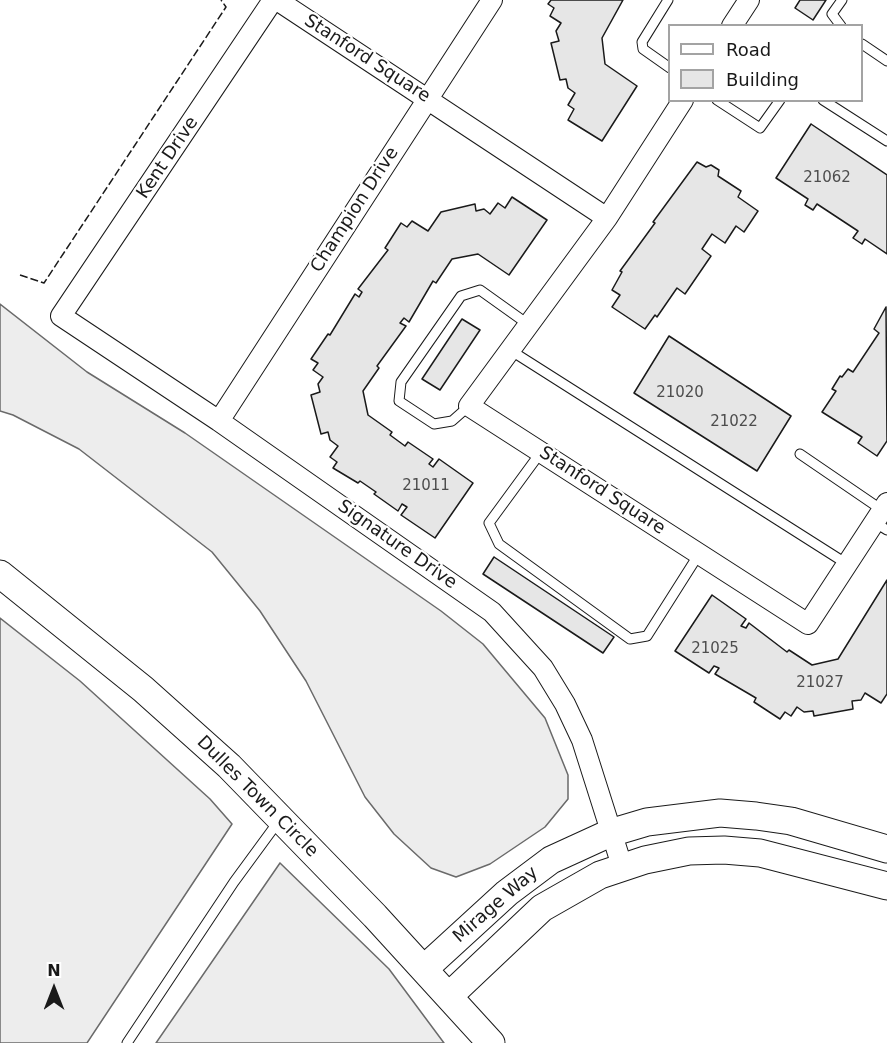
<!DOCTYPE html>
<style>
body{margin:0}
#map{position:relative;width:887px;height:1043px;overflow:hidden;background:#fff;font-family:"DejaVu Sans",sans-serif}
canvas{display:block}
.legend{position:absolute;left:668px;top:24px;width:195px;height:78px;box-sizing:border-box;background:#fff;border:2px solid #a3a3a3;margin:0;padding:8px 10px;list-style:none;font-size:18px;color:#1a1a1a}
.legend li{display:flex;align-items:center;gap:12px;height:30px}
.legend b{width:30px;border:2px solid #a3a3a3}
.north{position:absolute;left:24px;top:959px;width:60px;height:60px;-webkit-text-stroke:4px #fff;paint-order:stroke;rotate:0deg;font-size:16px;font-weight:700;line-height:24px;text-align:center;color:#1a1a1a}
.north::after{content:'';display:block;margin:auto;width:21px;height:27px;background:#1a1a1a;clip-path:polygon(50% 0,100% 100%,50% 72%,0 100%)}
</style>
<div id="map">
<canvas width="887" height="1043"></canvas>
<ul class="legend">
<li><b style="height:8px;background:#fff"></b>Road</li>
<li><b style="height:16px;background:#e6e6e6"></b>Building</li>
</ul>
<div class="north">N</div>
</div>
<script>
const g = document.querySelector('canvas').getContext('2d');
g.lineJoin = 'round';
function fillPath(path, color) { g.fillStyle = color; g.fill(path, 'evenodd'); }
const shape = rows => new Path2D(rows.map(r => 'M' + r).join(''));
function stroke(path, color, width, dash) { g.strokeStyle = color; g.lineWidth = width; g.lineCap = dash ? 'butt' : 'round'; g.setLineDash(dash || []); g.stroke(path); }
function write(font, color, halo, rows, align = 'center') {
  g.font = font + ' "DejaVu Sans",sans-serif'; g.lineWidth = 4.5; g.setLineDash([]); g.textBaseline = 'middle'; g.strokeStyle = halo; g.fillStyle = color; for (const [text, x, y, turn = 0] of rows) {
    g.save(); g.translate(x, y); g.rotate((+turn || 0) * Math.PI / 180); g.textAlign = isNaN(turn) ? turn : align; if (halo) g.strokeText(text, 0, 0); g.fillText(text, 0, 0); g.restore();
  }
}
const built = shape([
 [0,304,87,372,185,433,441,611,483,644,545,718,568,775,568,799,545,827,490,864,456,877,431,868,394,834,365,797,306,681,260,611,212,552,79,449,13,415,0,411,0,304],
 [0,618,80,681,210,799,232,824,87,1043,0,1043,0,618],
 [280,863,389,969,444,1043,156,1043,280,863]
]);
fillPath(built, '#ededed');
stroke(built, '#6a6a6a', 1.5);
const building = shape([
 [551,0,623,0,602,38,605,64,637,86,602,141,568,120,574,109,568,105,575,93,568,88,566,79,560,80,551,43,559,41,556,31,561,23,550,16,554,8,548,4,551,0],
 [800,0,826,0,813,20,795,8,800,0],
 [811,124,887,175,887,254,865,239,862,244,853,238,858,231,817,204,813,210,805,205,808,199,776,178,811,124],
 [697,162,706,167,711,165,719,170,718,176,741,191,738,197,758,211,744,232,736,226,725,243,712,234,702,249,711,256,685,294,677,288,657,317,655,315,645,329,612,307,620,295,612,290,622,272,620,271,655,223,653,222,697,162],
 [512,197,547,220,509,275,478,254,452,259,436,283,433,281,409,322,404,318,400,323,406,326,377,366,379,368,363,391,368,415,392,432,390,435,405,446,408,442,433,459,429,464,433,467,439,459,473,483,435,538,401,515,407,507,402,504,398,511,374,494,376,492,360,481,358,483,333,468,337,462,330,457,338,446,330,440,328,432,321,434,311,395,320,392,318,384,323,377,313,370,318,363,311,359,328,334,330,335,355,294,359,297,362,292,358,289,388,250,385,248,401,223,407,227,412,221,428,231,441,212,475,204,476,211,484,209,490,214,498,203,505,208,512,197],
 [886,307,887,441,877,456,858,443,862,437,822,412,836,391,832,389,840,376,842,377,848,369,853,372,879,333,874,329,886,307],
 [462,319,480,330,440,390,422,379,462,319],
 [669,336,791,416,757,471,634,393,669,336],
 [494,557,614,637,603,653,483,574,494,557],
 [887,580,887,694,881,703,865,693,861,700,852,701,853,709,814,716,813,711,804,712,797,707,791,716,785,712,780,719,754,702,756,698,715,674,719,668,714,666,709,673,675,651,712,595,746,619,741,626,746,628,749,623,787,652,789,650,812,665,838,659,887,580]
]);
fillPath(building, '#e6e6e6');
stroke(building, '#1a1a1a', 1.5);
const lane = shape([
 [668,0,642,42,643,49,670,68],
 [841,26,832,14,842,0],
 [862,44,887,61],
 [717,100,760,128,780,100],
 [823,100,887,141],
 [510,350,847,564],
 [469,406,452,421,434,424,399,401,401,382,461,296,480,290,529,325],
 [541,452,489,523,499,544,630,639,647,636,699,554],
 [800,454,882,510],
 [874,522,887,530],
 [127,1043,234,882,278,822]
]);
const street = shape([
 [273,0,61,316,219,421,492,612,543,668,565,704,582,740,622,866],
 [277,0,607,218],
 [732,26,749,0],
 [683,100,607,218,469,406,808,624,887,503],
 [219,421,492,0]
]);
const secondary = shape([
 [0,574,143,689,229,766,375,916,491,1043],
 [424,969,507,893,551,860,610,833,647,822,720,813,756,816,791,821,887,849],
 [449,996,542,908,600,875,645,860,689,851,724,850,760,853,887,886]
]);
stroke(lane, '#1a1a1a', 11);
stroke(street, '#1a1a1a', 22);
stroke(secondary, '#1a1a1a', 29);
stroke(lane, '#fff', 9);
stroke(street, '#fff', 20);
stroke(secondary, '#fff', 27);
stroke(shape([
 [20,275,44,283,226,7,221,0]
]), '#1a1a1a', 1.5, [8, 3]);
write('15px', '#4d4d4d', null, [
 ["21062",827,178],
 ["21020",680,393],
 ["21022",734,422],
 ["21011",426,486],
 ["21025",715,649],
 ["21027",820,683]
]);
write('18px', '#1a1a1a', '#fff', [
 ["Stanford Square",367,59,33],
 ["Kent Drive",168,158,-56],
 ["Champion Drive",355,210,-57],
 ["Stanford Square",602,491,33],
 ["Signature Drive",397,545,35],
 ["Dulles Town Circle",257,797,45],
 ["Mirage Way",496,905,-41]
]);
</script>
